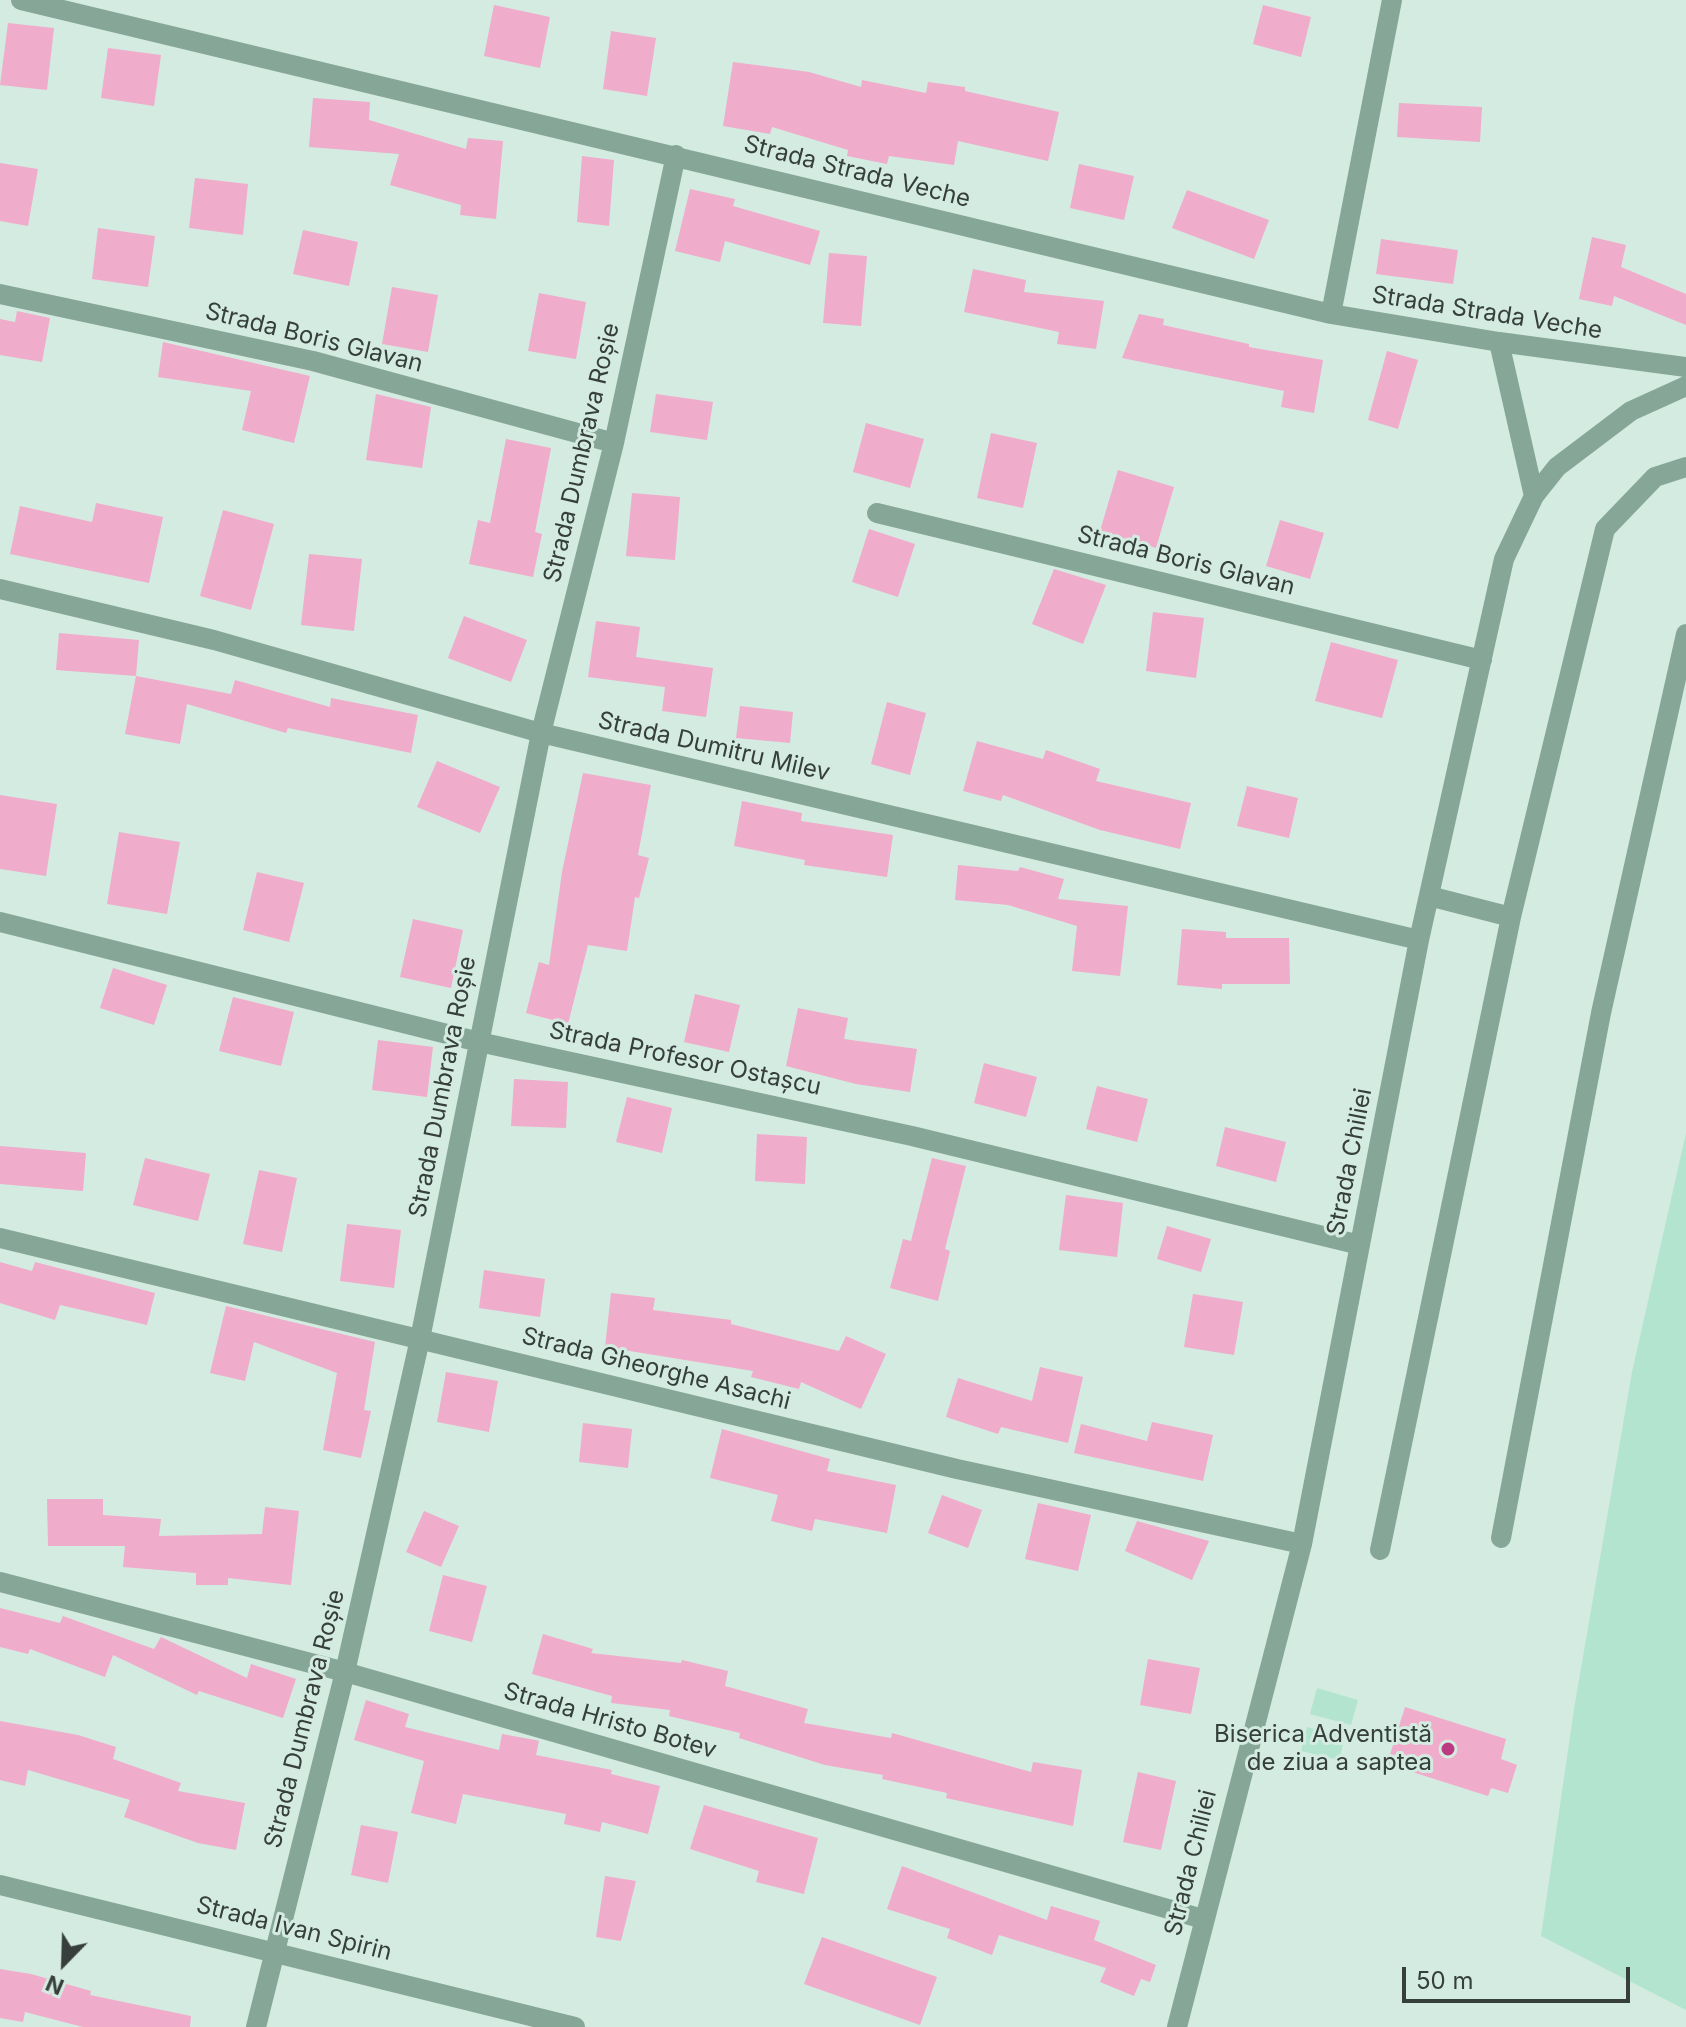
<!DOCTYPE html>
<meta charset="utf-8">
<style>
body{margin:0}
#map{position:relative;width:1686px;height:2027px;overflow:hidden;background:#d4ebe1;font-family:Inter,sans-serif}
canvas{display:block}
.north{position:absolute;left:24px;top:1923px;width:80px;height:80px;-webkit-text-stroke:6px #d4ebe1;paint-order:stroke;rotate:203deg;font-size:22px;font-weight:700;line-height:32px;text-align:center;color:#363f3b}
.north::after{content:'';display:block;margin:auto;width:28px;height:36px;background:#363f3b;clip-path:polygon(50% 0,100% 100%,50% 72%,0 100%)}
.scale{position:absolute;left:1402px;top:1967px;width:228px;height:36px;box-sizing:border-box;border:4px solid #363f3b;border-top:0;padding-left:10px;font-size:24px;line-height:28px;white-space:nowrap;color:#363f3b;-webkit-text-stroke:6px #d4ebe1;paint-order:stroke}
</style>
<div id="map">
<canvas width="1686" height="2027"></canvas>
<div class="north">N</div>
<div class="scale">50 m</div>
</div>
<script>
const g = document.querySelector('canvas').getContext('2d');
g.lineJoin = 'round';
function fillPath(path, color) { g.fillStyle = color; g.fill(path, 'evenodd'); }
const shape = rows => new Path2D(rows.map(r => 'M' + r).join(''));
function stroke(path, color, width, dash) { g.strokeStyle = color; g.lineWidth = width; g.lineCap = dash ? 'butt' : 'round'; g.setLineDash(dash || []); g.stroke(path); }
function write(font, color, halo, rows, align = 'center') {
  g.font = font + ' Inter,sans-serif'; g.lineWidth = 6; g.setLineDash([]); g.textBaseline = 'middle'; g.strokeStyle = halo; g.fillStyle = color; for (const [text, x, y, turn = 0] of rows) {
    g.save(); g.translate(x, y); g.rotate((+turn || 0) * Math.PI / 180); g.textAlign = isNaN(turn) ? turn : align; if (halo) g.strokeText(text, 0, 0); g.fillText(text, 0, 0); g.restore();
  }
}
fillPath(shape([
 [1686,1133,1686,2010,1541,1936,1574,1709,1632,1372],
 [1317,1688,1358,1700,1351,1725,1310,1714],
 [1307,1727,1345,1737,1339,1760,1301,1751]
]), '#b3e4cf');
fillPath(shape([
 [494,5,550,17,540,68,484,56],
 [1263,5,1311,17,1301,57,1253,44],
 [8,23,54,28,47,90,0,85],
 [611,31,656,38,647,96,603,89],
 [108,48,161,55,154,106,101,98],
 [733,62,809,72,861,87,862,80,926,93,928,82,965,87,965,91,1059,112,1048,161,958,141,954,165,889,156,887,164,847,156,848,150,772,127,770,134,723,126],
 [313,98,370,102,369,120,466,149,468,138,503,141,496,219,460,215,461,205,390,185,399,154,309,147],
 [1399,103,1482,107,1480,142,1397,137],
 [582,156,614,160,609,226,577,222],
 [0,163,38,169,28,226,0,221],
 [1079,164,1134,176,1124,220,1070,208],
 [195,178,248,184,243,235,189,228],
 [690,189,735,199,733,206,820,231,810,265,725,241,720,262,675,251],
 [1187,190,1269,220,1254,259,1172,228],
 [98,228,155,236,148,287,92,279],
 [303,230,358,242,349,286,293,274],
 [1592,237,1626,245,1621,267,1686,294,1686,325,1614,296,1612,306,1579,299],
 [1381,239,1458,250,1453,284,1376,274],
 [829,253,867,256,861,326,823,323],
 [973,269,1026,280,1024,292,1104,301,1096,349,1057,344,1059,332,964,312],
 [392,287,438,295,428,352,382,344],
 [539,293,586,302,576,359,528,351],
 [17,311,50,318,42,362,0,355,0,319,15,322],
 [1139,314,1164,319,1163,325,1249,344,1249,347,1323,360,1314,413,1281,407,1284,391,1122,358],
 [163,342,310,376,294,443,242,430,251,391,158,377],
 [1387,351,1418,360,1398,429,1368,420],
 [376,394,431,407,422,468,366,460],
 [656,394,713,402,707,440,650,432],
 [866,423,924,439,910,488,853,472],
 [991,433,1037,443,1023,508,977,498],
 [506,439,551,448,535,532,542,534,533,577,469,564,478,520,490,523],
 [1118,470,1174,487,1156,548,1100,531],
 [632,493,680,497,675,560,626,556],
 [96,503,163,517,149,583,10,554,20,506,92,522],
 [223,510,274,524,251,610,200,596],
 [1280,520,1324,533,1310,579,1266,566],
 [869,529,915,544,898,597,852,582],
 [309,554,362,559,354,631,301,625],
 [1054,569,1106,585,1083,644,1032,624],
 [1153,612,1204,618,1196,678,1146,671],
 [464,616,527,640,511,682,448,658],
 [596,621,640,627,636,657,713,668,706,717,662,711,665,687,588,677],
 [59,633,139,640,136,676,56,670],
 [1331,642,1398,660,1382,718,1315,701],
 [136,676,231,694,235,680,330,707,331,698,418,715,411,753,288,728,286,733,187,704,180,744,125,734],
 [887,702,926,713,910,775,871,764],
 [740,706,793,712,790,743,736,738],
 [977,741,1043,759,1046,750,1100,769,1096,781,1191,803,1180,849,1100,830,1003,795,1001,801,963,791],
 [437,761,500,787,480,833,417,807],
 [583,773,651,785,638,855,649,858,639,898,635,897,627,951,588,945,568,1024,526,1013,539,962,549,965,562,872],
 [1247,786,1298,798,1289,838,1237,826],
 [0,795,57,804,46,876,0,869],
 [742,801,802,813,801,821,893,835,887,877,804,865,805,860,734,846],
 [119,832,180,842,167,914,107,904],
 [958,865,1018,871,1020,867,1064,879,1058,899,1128,906,1120,976,1072,971,1077,926,1008,905,955,900],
 [257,872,304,883,289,942,243,930],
 [413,919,463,930,451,988,400,977],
 [1182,929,1226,932,1226,938,1289,938,1290,984,1222,984,1222,989,1177,985],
 [113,968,167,985,154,1025,100,1008],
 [695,994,740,1005,729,1052,684,1042],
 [233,997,294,1012,281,1066,219,1051],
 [798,1008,848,1018,844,1039,917,1049,910,1092,856,1084,786,1066],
 [378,1040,433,1047,427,1097,372,1090],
 [984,1063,1037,1077,1026,1117,974,1103],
 [514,1079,568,1082,566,1128,511,1126],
 [1097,1086,1148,1099,1137,1142,1086,1129],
 [627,1097,672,1108,662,1153,616,1142],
 [1225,1127,1286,1142,1276,1182,1216,1166],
 [757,1134,807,1137,805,1184,755,1181],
 [0,1146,86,1153,83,1191,0,1184],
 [145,1158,210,1174,198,1221,133,1205],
 [932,1158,966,1166,945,1249,950,1251,938,1301,890,1288,903,1239,911,1241],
 [259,1170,297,1178,282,1252,243,1244],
 [1066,1195,1123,1203,1117,1257,1059,1250],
 [347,1224,401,1230,394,1288,340,1281],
 [1167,1226,1211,1239,1201,1272,1157,1259],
 [0,1262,32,1271,35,1262,155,1293,147,1325,60,1305,55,1320,0,1303],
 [484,1270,545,1279,540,1317,479,1308],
 [611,1293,655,1298,653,1310,731,1320,731,1324,839,1351,846,1336,886,1354,861,1409,801,1382,799,1389,751,1377,753,1371,605,1347],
 [1193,1294,1243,1302,1234,1355,1184,1347],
 [226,1306,375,1342,364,1410,371,1411,361,1458,323,1450,337,1373,254,1342,245,1381,210,1373],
 [1040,1367,1083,1377,1068,1443,1001,1427,998,1434,946,1417,958,1378,1032,1401],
 [446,1372,498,1381,489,1432,437,1422],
 [1152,1422,1213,1435,1203,1481,1074,1453,1081,1424,1147,1441],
 [583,1423,632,1429,628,1468,579,1462],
 [722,1429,830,1459,827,1471,896,1485,887,1533,815,1519,812,1531,771,1521,778,1495,710,1478],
 [942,1495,982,1510,968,1548,928,1533],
 [47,1499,103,1499,103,1515,161,1519,159,1536,262,1534,265,1507,299,1511,291,1585,228,1578,228,1585,196,1585,196,1573,123,1567,125,1546,48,1546],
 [1038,1503,1091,1515,1078,1571,1025,1559],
 [424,1511,459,1526,441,1567,406,1552],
 [1137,1521,1209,1541,1192,1580,1125,1551],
 [443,1575,487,1586,472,1642,429,1631],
 [0,1608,60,1623,63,1616,154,1649,161,1637,247,1678,251,1664,296,1679,283,1718,199,1691,197,1695,113,1655,105,1677,30,1649,28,1654,0,1647],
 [543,1634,593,1649,591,1653,681,1663,682,1660,728,1671,725,1686,808,1709,804,1723,891,1738,892,1733,1031,1772,1033,1762,1082,1770,1073,1826,946,1798,947,1793,882,1779,883,1775,825,1765,739,1738,740,1733,669,1716,670,1710,611,1703,612,1696,532,1674],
 [1148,1659,1200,1668,1191,1714,1140,1705],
 [366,1700,409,1714,405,1727,499,1750,502,1734,535,1740,539,1741,536,1755,612,1770,611,1774,660,1786,648,1834,602,1822,600,1832,564,1824,566,1814,463,1794,456,1824,411,1813,424,1761,354,1740],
 [1405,1707,1506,1739,1501,1759,1517,1765,1508,1793,1491,1788,1488,1796,1387,1764],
 [0,1721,78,1735,116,1747,113,1759,181,1783,178,1791,245,1803,236,1850,198,1843,124,1817,130,1800,28,1770,25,1786,0,1780],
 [1138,1772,1176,1781,1161,1850,1123,1842],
 [704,1805,818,1838,804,1894,756,1882,759,1871,690,1849],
 [361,1825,398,1832,388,1883,351,1875],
 [902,1866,1047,1920,1051,1906,1100,1921,1094,1940,1156,1965,1150,1982,1141,1979,1134,1996,1100,1982,1106,1968,999,1935,992,1955,947,1938,950,1929,887,1909],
 [605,1876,636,1881,621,1941,596,1937],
 [822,1937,937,1977,920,2025,804,1984],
 [0,1969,31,1974,91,1991,90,1995,191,2016,190,2027,83,2027,25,2012,23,2022,0,2018]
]), '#f0accb');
stroke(shape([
 [21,0,1331,314,1499,342,1686,367],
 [0,294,313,361,614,443],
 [1331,314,1392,0],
 [1499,342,1534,496],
 [877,513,1482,660],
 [0,589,214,640,541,733,1419,940],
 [1429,896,1511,917],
 [0,922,479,1042,912,1136,1360,1245],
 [0,1238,957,1469,1302,1544],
 [1501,1538,1601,1013,1686,634],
 [1380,1550,1511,917,1605,529,1655,477,1686,467],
 [0,1582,345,1672,1203,1919],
 [0,1885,575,2027],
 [256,2027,345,1672,420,1339,541,733,614,443,676,155],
 [1177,2027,1302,1544,1419,940,1504,559,1534,496,1557,467,1631,411,1686,386]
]), '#86a698', 20);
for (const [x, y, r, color] of [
 [1448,1749,8,"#bc3a82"]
]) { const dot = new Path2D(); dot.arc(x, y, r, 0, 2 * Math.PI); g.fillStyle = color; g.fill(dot); stroke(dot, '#d4ebe1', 3); }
write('24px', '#363f3b', '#d4ebe1', [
 ["Strada Strada Veche",857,172,14],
 ["Strada Strada Veche",1487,313,9],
 ["Strada Boris Glavan",314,338,14],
 ["Strada Dumbrava Roșie",582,453,-77],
 ["Strada Boris Glavan",1186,561,14],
 ["Strada Dumitru Milev",714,747,13],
 ["Strada Profesor Ostașcu",685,1059,12],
 ["Strada Dumbrava Roșie",443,1087,-79],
 ["Strada Chiliei",1350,1162,-79],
 ["Strada Gheorghe Asachi",656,1369,14],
 ["Strada Dumbrava Roșie",305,1719,-76],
 ["Strada Hristo Botev",610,1721,16],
 ["Strada Chiliei",1191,1863,-76],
 ["Strada Ivan Spirin",294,1929,14]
]);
write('24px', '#363f3b', '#d4ebe1', [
 ["Biserica Adventistă",1432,1735],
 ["de ziua a saptea",1432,1763]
], 'right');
</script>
